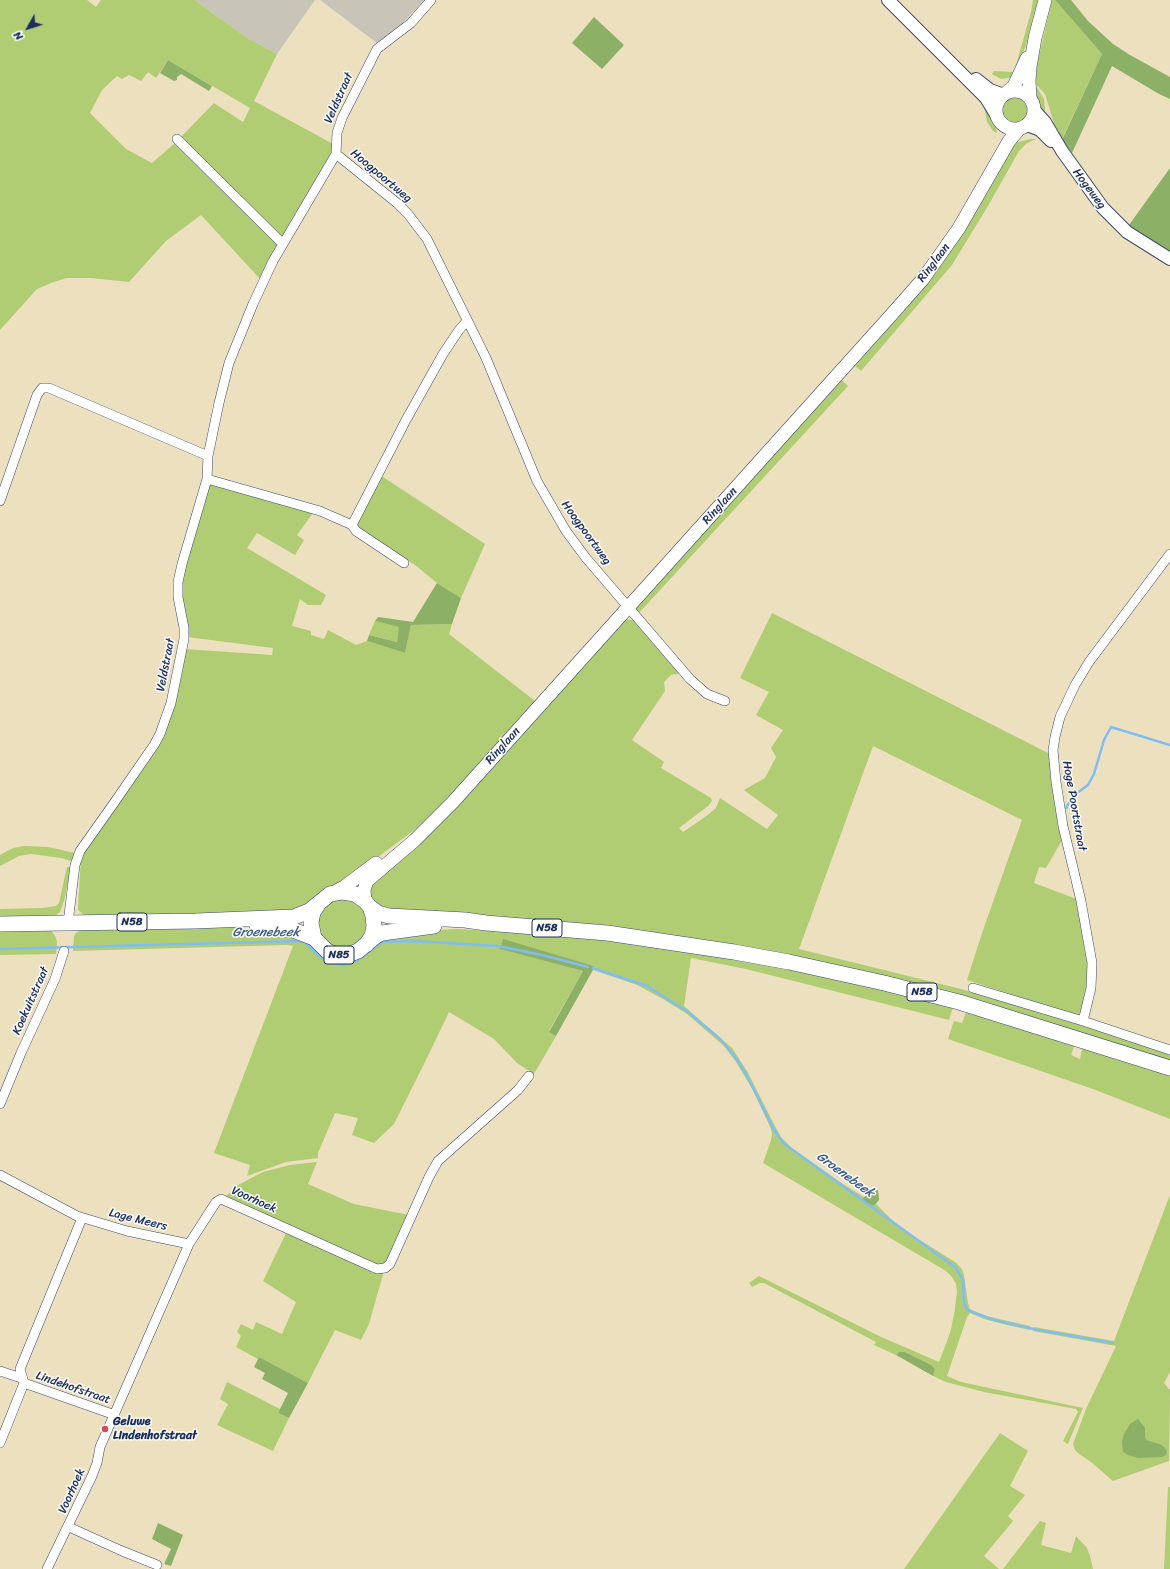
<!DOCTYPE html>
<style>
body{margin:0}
#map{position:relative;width:1170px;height:1569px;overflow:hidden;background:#ede0be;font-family:Sriracha,sans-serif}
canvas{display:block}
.north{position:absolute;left:8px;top:8px;width:40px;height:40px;-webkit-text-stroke:3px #fdfcf7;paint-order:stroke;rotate:231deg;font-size:11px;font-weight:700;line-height:16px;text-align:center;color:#1b2f5e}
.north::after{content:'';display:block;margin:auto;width:14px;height:18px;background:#1b2f5e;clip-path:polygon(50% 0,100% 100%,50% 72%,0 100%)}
</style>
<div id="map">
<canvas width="1170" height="1569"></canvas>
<div class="north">N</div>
</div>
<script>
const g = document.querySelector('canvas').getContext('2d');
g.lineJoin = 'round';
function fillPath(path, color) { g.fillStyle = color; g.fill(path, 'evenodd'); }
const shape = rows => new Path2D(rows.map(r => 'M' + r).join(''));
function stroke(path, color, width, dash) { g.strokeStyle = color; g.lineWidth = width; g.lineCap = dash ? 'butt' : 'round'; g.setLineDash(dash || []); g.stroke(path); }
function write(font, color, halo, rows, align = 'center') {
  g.font = font + ' Sriracha,sans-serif'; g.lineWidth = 3; g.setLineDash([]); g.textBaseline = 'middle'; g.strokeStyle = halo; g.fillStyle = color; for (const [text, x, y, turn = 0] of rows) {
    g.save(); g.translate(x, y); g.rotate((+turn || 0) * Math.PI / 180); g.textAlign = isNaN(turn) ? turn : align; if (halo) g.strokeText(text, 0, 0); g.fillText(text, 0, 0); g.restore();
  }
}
fillPath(shape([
 [195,0,315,0,277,54,249,39,223,21],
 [320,0,424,0,398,28,377,43]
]), '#c8c4b8');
fillPath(shape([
 [0,0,87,0,96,7,101,0,195,0,223,21,249,39,277,54,254,101,333,144,331,154,325,169,284,235,281,236,179,139,214,103,243,122,250,108,168,60,156,78,148,72,141,81,129,75,122,79,117,76,102,90,90,113,126,149,152,163,175,143,276,241,277,248,261,280,201,215,166,241,129,282,91,278,67,278,51,283,37,289,0,330],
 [1033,0,1038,0,1026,45,1014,77,1001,79,992,74,994,71,1014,72,1031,12],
 [1052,0,1055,0,1102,54,1062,139,1054,123,1045,94,1034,82,1036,69],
 [1036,86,1044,99,1045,109,1044,118,1036,96],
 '1002 110a13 13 0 1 1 26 0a13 13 0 1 1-26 0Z',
 [984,106,995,123,997,133,993,131,987,122],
 [1030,139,1036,139,1026,144,1019,151,988,206,952,265,861,371,855,366,906,309,945,260,982,200,1015,143],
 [842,380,848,386,638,614,635,607],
 [380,475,485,544,461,598,437,583,415,565,354,524],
 [212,484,313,513,297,535,304,540,295,555,257,533,247,548,326,595,321,605,308,605,300,599,292,626,311,631,311,635,324,639,328,630,356,645,367,641,405,653,411,625,452,624,449,634,535,701,445,801,417,828,339,886,296,913,85,916,78,910,81,857,158,744,185,649,272,655,273,648,187,637,182,607,182,585,184,566,208,485],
 [772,613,1050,754,1064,837,1046,868,1039,867,1034,883,1079,900,1091,973,1088,996,1078,1016,967,980,982,933,1022,820,873,746,799,949,965,990,1138,1041,1170,1052,1170,1062,885,976,380,911,369,896,373,879,625,619,637,621,682,673,671,675,664,682,665,691,632,740,664,762,661,768,711,798,712,801,708,806,679,828,683,832,705,817,716,808,720,798,767,829,778,815,744,790,765,778,776,757,771,748,783,730,756,715,769,692,740,678],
 [375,621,400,627,397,642,369,635],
 [24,846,48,847,75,853,71,861,61,858,31,854,19,856,0,866,0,855,13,848],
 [67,867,71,867,64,901,60,912,56,915,50,918,0,919,0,909,42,908,56,906,59,903],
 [334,899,352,900,366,912,368,933,353,948,332,948,326,944,317,928,320,910],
 [234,927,296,933,328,957,379,940,435,930,458,929,576,936,697,952,847,980,953,1007,949,1020,746,969,691,958,684,1006,732,1048,747,1071,776,1128,781,1137,792,1148,840,1182,864,1197,862,1200,874,1206,876,1204,899,1227,955,1262,962,1269,964,1275,968,1303,970,1309,982,1315,1030,1326,1030,1330,1007,1325,984,1319,970,1313,967,1317,947,1376,961,1382,1083,1408,1068,1444,1063,1441,1078,1412,1076,1409,984,1392,946,1382,933,1376,935,1369,931,1365,905,1352,899,1352,896,1355,874,1345,876,1342,764,1283,760,1283,752,1287,749,1283,759,1276,879,1336,939,1362,950,1333,954,1315,957,1292,956,1284,952,1277,946,1271,763,1163,771,1140,772,1135,771,1129,753,1090,736,1062,724,1046,687,1014,663,999,637,985,593,970,594,966,503,940,501,949,583,971,549,1031,556,1036,534,1074,517,1063,494,1039,449,1012,426,1060,394,1124,374,1143,352,1135,358,1118,335,1113,318,1153,318,1158,286,1162,247,1176,250,1165,214,1153,293,946,287,945,73,951,74,936,76,933,82,929],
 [0,930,51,930,55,936,57,942,56,954,0,955],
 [967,1010,1075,1044,1071,1055,1080,1059,1083,1045,1170,1074,1170,1119,1093,1089,948,1039,954,1021,962,1023],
 [317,1162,308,1184,354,1204,409,1215,386,1263,377,1266,225,1197,238,1185,263,1172,290,1165],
 [1170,1195,1170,1372,1164,1383,1169,1389,1170,1389,1169,1461,1113,1481,1091,1462,1078,1453,1075,1450,1073,1444,1086,1409,1116,1346,1033,1331,1034,1327,1114,1341],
 [1145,1428,1145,1437,1147,1440,1160,1444,1122,1442],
 [287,1231,384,1271,369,1324,361,1340,335,1330,308,1383,259,1357,258,1359,236,1347,241,1336,237,1332,241,1324,253,1330,256,1322,282,1334,296,1302,263,1281],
 [227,1382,280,1409,278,1413,289,1418,273,1451,217,1425,228,1404,220,1399],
 [1000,1433,1028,1451,1010,1486,1025,1495,1008,1516,1013,1521,984,1556,999,1569,904,1569],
 [1168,1487,1170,1487,1170,1569,1164,1569],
 [1040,1521,1046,1523,1041,1545,1071,1553,1076,1536,1087,1548,1090,1556,1093,1569,1003,1569]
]), '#b0cd73');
fillPath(shape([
 [1055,0,1071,0,1088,21,1113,44,1130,55,1170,77,1170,99,1159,94,1112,66,1072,153,1062,140,1102,54],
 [594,17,624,45,602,69,572,43],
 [168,60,212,86,209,91,181,74,177,77,177,80,174,81,160,73],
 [1170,168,1170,252,1129,225],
 [437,583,461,598,452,624,411,625,405,653,367,641,369,635,397,642,399,627,375,621,378,617,413,622],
 [503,939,594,966,593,970,556,1036,549,1032,583,971,500,949],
 [872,1190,878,1190,879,1198,879,1200,874,1206,861,1200],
 [899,1352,905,1352,931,1365,935,1369,933,1376,896,1355],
 [259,1357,308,1383,289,1418,278,1413,288,1393,262,1379,265,1373,254,1367],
 [1138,1419,1145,1428,1145,1437,1147,1440,1160,1444,1164,1447,1167,1451,1166,1455,1162,1457,1138,1458,1128,1455,1123,1452,1122,1442,1124,1434,1130,1424],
 [158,1523,183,1535,171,1566,164,1564,171,1549,152,1539]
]), '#8cb065');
stroke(shape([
 [1066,808,1073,796,1088,785,1094,774,1104,740,1111,727,1170,745],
 [0,949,303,941,322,958,342,965,358,960,382,942,413,941,498,946,542,955,588,967],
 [593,968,647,986,688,1012,719,1038,733,1054,746,1074,774,1130,783,1143,955,1267,963,1280,964,1302,967,1310,994,1320,1038,1330,1113,1343]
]), '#80bdf3', 2.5);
const minor = shape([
 [177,139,283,244],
 [336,154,397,203,408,214,427,239,486,358,537,481,566,531,586,558,690,679,707,694,725,701],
 [207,479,320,511,352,525,356,531,404,563],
 [0,501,37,395,42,388,49,388,208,456],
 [352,525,406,420,443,354,459,330,467,321],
 [68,923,75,865,80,851,114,803,154,745,160,734,171,703,184,639,184,628,178,597,178,582,182,564,207,479,208,456,219,403,229,363,253,304,273,261,336,154,337,133,342,118,377,49,411,23,431,0],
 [973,988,1083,1021,1170,1050],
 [1083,1021,1091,988,1092,963,1081,901,1063,826,1056,782,1053,750,1055,737,1060,717,1075,685,1089,662,1170,554],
 [0,1104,21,1053,55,979,64,951],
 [0,1175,77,1216,127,1231,189,1244],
 [0,1371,21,1378],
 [24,1383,20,1369,82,1218],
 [0,1443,24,1383,115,1415],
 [69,1527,122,1551,157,1565],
 [47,1569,92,1476,97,1463,100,1447,189,1244,216,1202,221,1199,377,1269,385,1268,390,1264,429,1177,438,1161,518,1090,529,1076]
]);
const tertiary = shape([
 [888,0,986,98,997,116],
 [976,79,990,90,1004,95],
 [1034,110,1045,122,1062,151,1103,208,1127,232,1170,259],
 [1027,125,1040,130,1051,141]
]);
const secondary = shape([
 '996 110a19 19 0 1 1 38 0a19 19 0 1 1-38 0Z',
 [1006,93,1014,86,1027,58],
 [1030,98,1029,81,1030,67,1035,38,1045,0],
 [331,894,344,887,376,863],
 [365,901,364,890,367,881,415,840,453,802,893,313,923,279,959,228,1009,141,1020,128]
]);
const primary = shape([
 [319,903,313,912,311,923,314,938,327,951,337,955,348,955,358,951,376,936,382,933,434,926],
 [370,907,378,913,389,916,465,920,486,923,607,933,734,952,789,962,884,983,959,1002,1170,1068],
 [0,924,196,921,294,917,309,911,330,894,342,892,355,894,365,901,370,907,373,916,374,926,372,936,366,945],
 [257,926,293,930,314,938]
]);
stroke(minor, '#3a4a6c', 10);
stroke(tertiary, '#3a4a6c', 14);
stroke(secondary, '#3a4a6c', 14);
stroke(primary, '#3a4a6c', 16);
stroke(minor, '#fff', 9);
stroke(tertiary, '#fff', 12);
stroke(secondary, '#fff', 13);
stroke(primary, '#fff', 15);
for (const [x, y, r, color] of [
 [105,1429,4,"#d1495b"]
]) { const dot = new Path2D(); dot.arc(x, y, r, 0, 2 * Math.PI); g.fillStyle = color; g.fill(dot); stroke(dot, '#fdfcf7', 1.5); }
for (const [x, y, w] of [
 [132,922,30],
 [547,928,30],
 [339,955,30],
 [922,992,30]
]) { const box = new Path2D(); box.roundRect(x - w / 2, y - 9, w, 18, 3); g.fillStyle = '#fdfcf7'; g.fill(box); stroke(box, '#1b2f5e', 1); }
write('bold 11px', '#1b2f5e', null, [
 ["N58",132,922],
 ["N58",547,928],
 ["N85",339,955],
 ["N58",922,992]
]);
write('12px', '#1b2f5e', '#fdfcf7', [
 ["Veldstraat",339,98,-66],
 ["Hoogpoortweg",381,176,40],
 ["Hogeweg",1089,189,53],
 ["Ringlaan",934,263,-53],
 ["Ringlaan",720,506,-48],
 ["Hoogpoortweg",586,533,54],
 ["Veldstraat",166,665,-79],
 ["Ringlaan",503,746,-48],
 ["Hoge Poortstraat",1074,806,80],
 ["Koekuitstraat",31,1001,-66],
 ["Voorhoek",254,1200,24],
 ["Lage Meers",138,1220,14],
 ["Lindehofstraat",73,1388,19],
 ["Voorhoek",72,1491,-66]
]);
write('bold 12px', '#1b2f5e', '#fdfcf7', [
 ["Geluwe",113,1422],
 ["Lindenhofstraat",113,1436]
], 'left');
write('italic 13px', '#395a8b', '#fdfcf7', [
 ["Groenebeek",266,933],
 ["Groenebeek",845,1175,36]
]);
</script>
